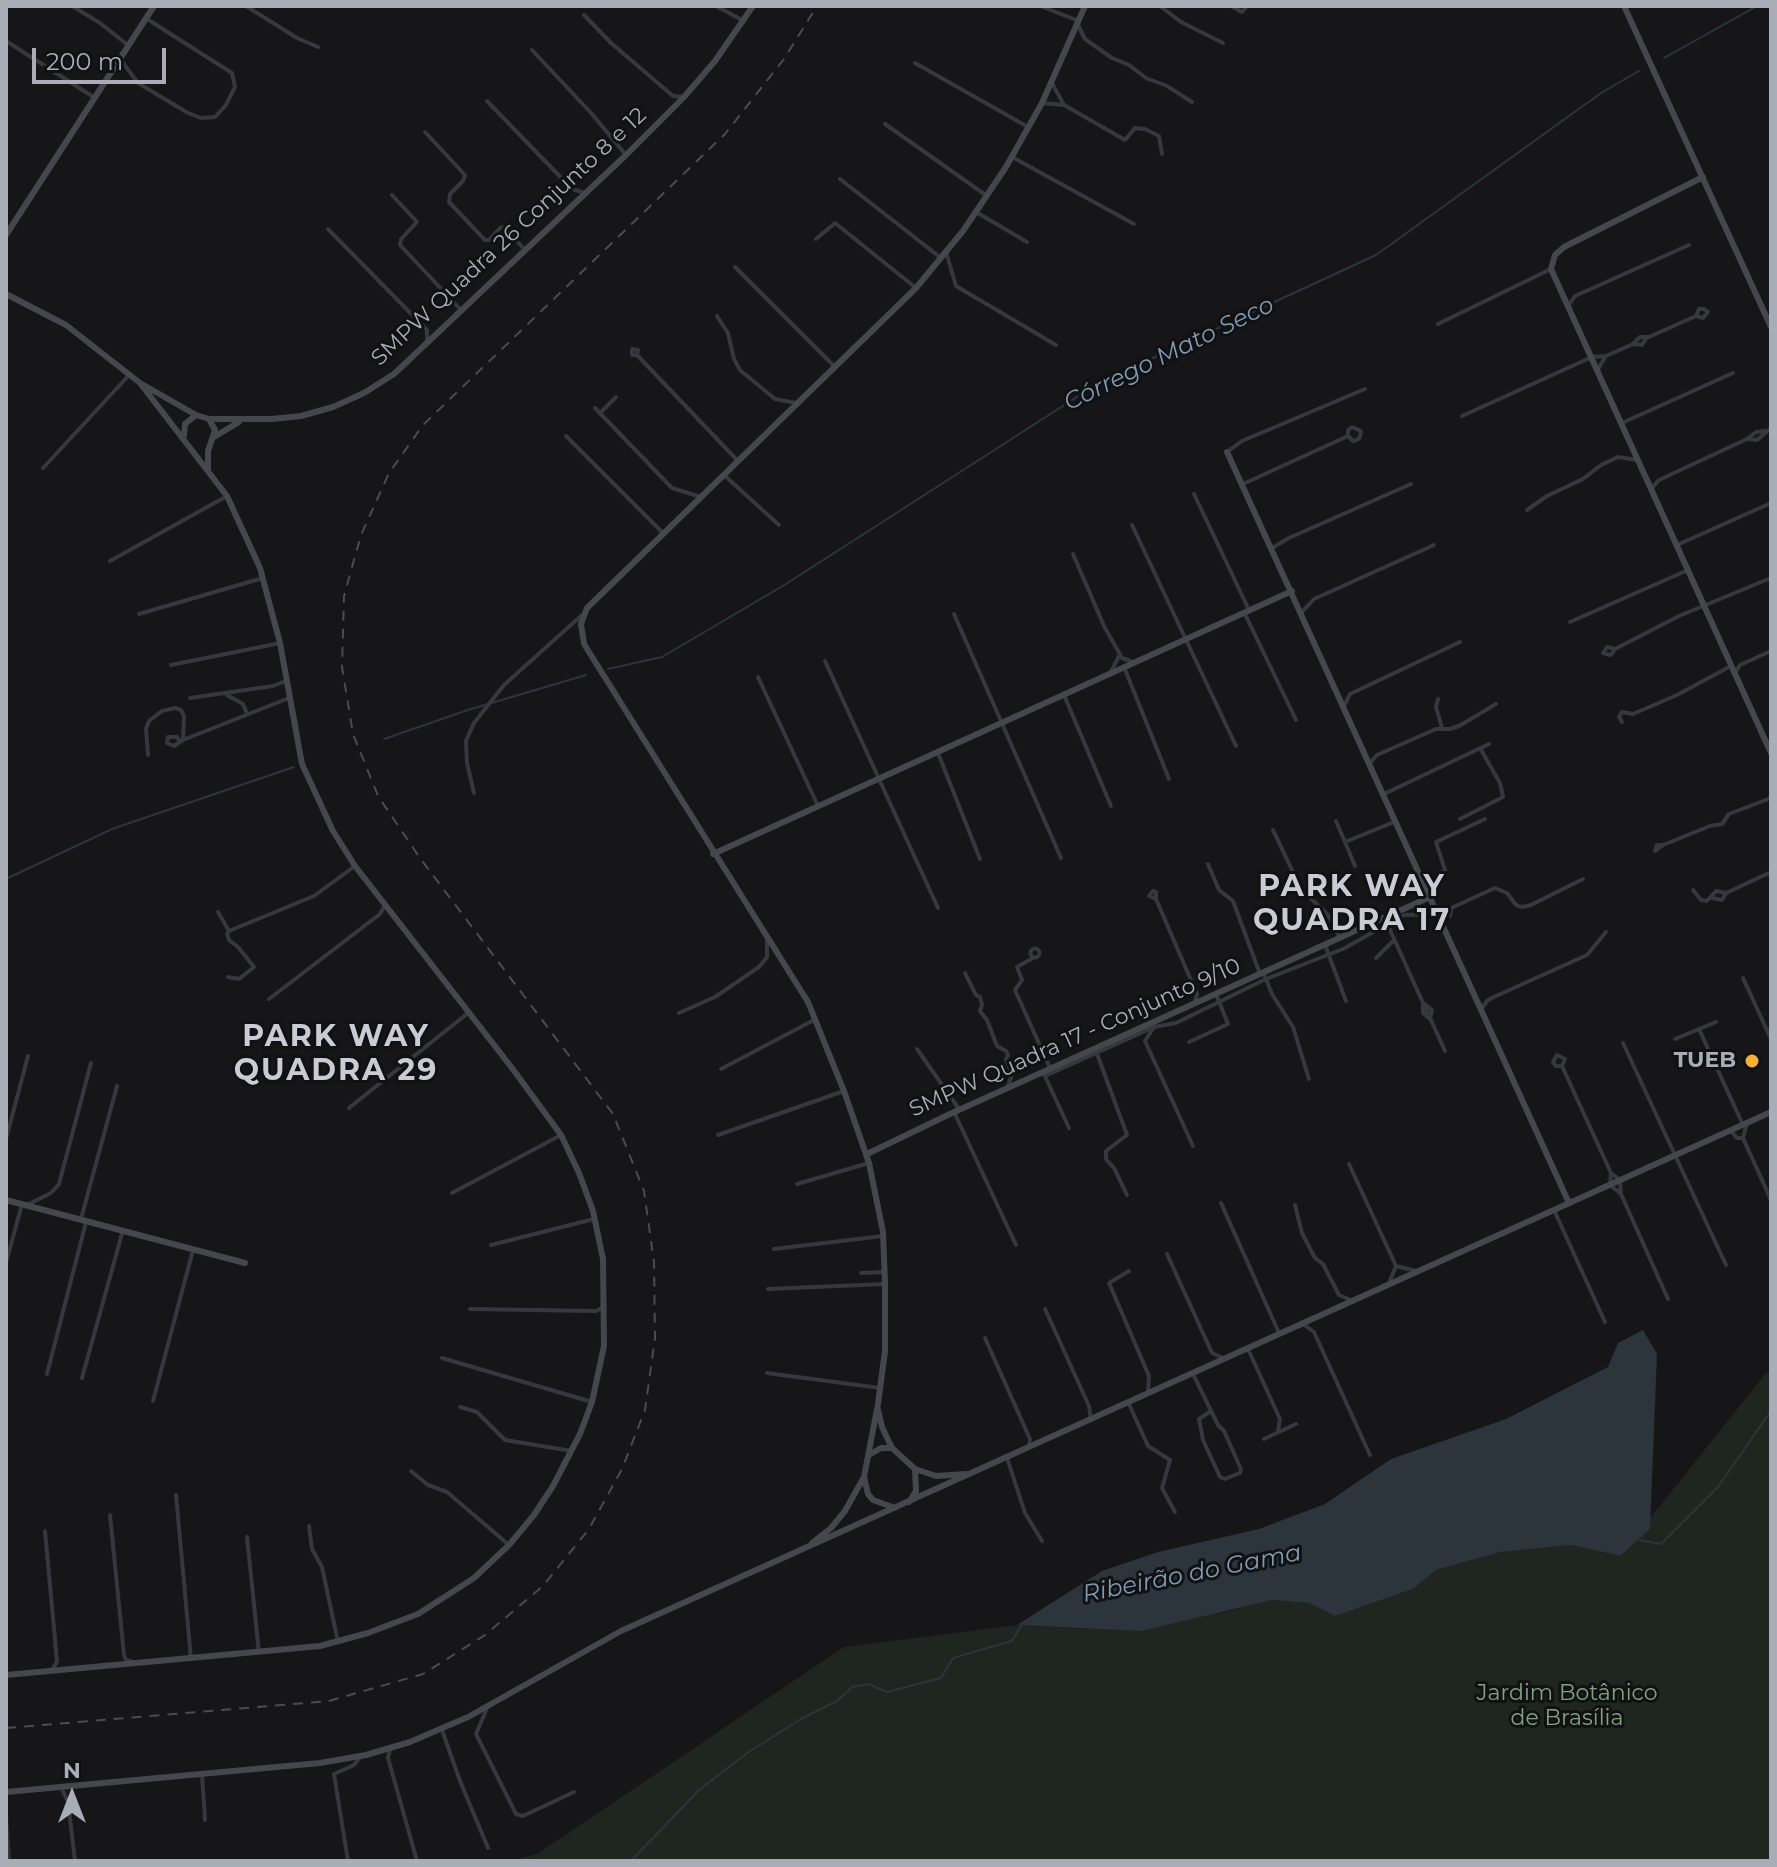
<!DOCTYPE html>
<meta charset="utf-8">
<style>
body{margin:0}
#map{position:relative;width:1777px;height:1867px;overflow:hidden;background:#161618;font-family:Montserrat,sans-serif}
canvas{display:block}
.frame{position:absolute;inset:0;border:8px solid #a8adb8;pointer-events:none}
.north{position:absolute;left:32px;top:1755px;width:80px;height:80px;-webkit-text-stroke:6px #111113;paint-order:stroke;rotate:0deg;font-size:22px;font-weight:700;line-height:32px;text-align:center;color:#a8adb8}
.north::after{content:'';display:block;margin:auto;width:28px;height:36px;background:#a8adb8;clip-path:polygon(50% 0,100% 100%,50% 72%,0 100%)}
.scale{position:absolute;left:32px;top:48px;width:134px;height:36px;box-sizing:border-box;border:4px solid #a8adb8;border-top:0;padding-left:10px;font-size:24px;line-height:28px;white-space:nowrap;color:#a8adb8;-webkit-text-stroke:6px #111113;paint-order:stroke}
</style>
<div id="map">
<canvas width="1777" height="1867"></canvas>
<div class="frame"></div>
<div class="north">N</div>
<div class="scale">200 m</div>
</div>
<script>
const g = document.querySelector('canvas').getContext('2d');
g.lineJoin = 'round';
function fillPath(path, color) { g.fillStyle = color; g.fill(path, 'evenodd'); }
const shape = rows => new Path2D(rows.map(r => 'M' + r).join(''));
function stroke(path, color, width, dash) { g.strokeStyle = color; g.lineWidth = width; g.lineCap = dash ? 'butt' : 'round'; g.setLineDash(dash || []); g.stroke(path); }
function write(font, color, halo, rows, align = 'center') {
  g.font = font + ' Montserrat,sans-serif'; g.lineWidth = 6; g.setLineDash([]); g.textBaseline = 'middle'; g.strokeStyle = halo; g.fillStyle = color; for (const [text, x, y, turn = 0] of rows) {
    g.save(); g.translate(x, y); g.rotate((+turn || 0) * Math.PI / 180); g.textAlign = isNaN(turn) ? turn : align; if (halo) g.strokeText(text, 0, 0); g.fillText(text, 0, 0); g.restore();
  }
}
fillPath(shape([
 [1771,1371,1771,1861,511,1861,537,1854,844,1647,1017,1625,1088,1629,1216,1614,1273,1600,1309,1603,1335,1616,1413,1589,1436,1570,1501,1552,1571,1545,1620,1556,1766,1373]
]), '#1e261f');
fillPath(shape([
 [1643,1330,1657,1354,1650,1529,1620,1556,1571,1545,1501,1552,1436,1570,1413,1589,1335,1616,1309,1603,1273,1600,1141,1631,1017,1625,1102,1571,1158,1552,1259,1529,1325,1504,1391,1459,1506,1419,1608,1367,1618,1343]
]), '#2c353c');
stroke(shape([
 [1664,58,1757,6],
 [608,669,662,657,786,584,1097,384,1376,255,1601,93,1639,71],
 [384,739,468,710,586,675],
 [6,879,112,829,294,767],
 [1639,1540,1661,1544,1717,1488,1771,1411],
 [631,1861,699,1790,747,1753,801,1719,837,1701,852,1687,868,1684,887,1692,941,1678,953,1658,1012,1641,1021,1626]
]), '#2c353c', 2);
stroke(shape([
 [72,6,100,23,129,46],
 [246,6,297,38,318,47],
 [716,6,742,20],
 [1040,6,1079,21],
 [1160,6,1181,22,1223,43],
 [1231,6,1242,12,1247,6],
 [584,15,611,43,673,96,684,97],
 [1078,25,1085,39,1112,58,1129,65,1146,78,1167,86,1192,102],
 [6,41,95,98],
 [532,50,592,114,626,155],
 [120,59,138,83,188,113,201,118,215,117,226,105,235,87,232,73,147,19],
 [915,63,1028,127],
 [1052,83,1064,105],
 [487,101,572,189,585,193],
 [1042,103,1064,105,1125,140,1135,128,1145,129,1159,136,1162,154],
 [885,124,987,196],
 [425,132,465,175,463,181,450,194,449,202,485,240,489,240,500,228,504,227,525,250],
 [1012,157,1134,224],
 [840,179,941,258],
 [392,195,417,222,401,239,400,245,462,311],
 [976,212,1027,242],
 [328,229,427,330,427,342],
 [816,239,835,223,916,288],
 [946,252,956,286,1056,345],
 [735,267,835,367],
 [1569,305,1575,296,1689,245],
 [717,316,728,333,734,359,740,370,775,399,796,403],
 [1696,316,1703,318,1708,312],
 [1438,324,1551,269],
 [1633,344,1640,337,1649,337,1696,316,1699,309,1704,309,1708,312],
 [637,355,632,355,632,349,638,350,637,355,738,461],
 [1598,369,1606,356],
 [595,408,672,488,701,497],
 [600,413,616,397],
 [1462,416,1592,357,1606,356,1633,344,1642,345,1647,337],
 [1622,423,1733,373],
 [566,436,664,534],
 [1747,439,1756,432,1765,431],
 [1227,452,1242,441,1365,389],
 [43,468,130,374],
 [724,475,779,525],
 [1243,484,1348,436,1348,430,1352,427,1361,431,1360,437,1357,440,1353,441,1348,436],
 [1652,488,1659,480,1747,439,1757,440,1771,428],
 [1194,494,1249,610],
 [1527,510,1547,496,1583,479,1601,465,1618,457,1637,460],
 [1132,525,1236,746],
 [1677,545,1771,503],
 [1272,548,1289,538,1411,484],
 [1073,554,1104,626,1122,658,1133,662],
 [110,561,227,496],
 [1244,612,1296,720],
 [1302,612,1314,599,1434,545],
 [139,614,263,578],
 [954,614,1061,858],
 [1570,622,1688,570],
 [1603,653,1607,647,1615,649,1679,616,1771,578],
 [1603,653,1611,655,1615,649],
 [825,661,938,908],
 [171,665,280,643],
 [1124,667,1169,779],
 [1111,672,1119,656],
 [1735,673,1740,665,1771,651],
 [758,677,818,806],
 [227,695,243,704,247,714],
 [1064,695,1111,806],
 [190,698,273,686,286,681],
 [1438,699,1436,707,1442,728],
 [1344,706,1350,694,1460,642],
 [1622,722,1619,717,1622,712,1633,714,1677,695,1731,666],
 [180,742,177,737,168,737,167,743,174,746,183,740,289,698],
 [938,753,980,859],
 [148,755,146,729,149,721,162,711,175,708,181,710,184,716,183,740],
 [1370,763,1377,755,1436,729,1450,729,1459,726,1496,704],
 [474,793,467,763,466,741,474,723,504,685,582,615],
 [1384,794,1489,744],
 [1460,819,1503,797,1500,783,1480,748],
 [1336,821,1345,842],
 [1273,830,1301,889,1328,915,1340,938],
 [1663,845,1655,851,1657,845,1663,845,1710,826,1722,824,1729,814,1771,798],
 [1208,864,1219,890,1233,901,1260,974],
 [1355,866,1345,842,1394,822],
 [1426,888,1445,870,1436,842,1485,819],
 [1693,890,1701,900,1707,901,1716,891,1726,893,1771,872],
 [1153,891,1156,892,1156,899,1149,896,1153,891],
 [1712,898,1722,900,1726,893],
 [1156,899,1197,994,1195,1002],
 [218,912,229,931,314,896,355,866],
 [1443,912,1450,916,1451,909],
 [1386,921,1423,1003,1423,1013,1430,1019],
 [1325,945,1346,1001],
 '1030.5 953a4.5 4.5 0 1 1 9 0a4.5 4.5 0 1 1-9 0Z',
 [1033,958,1017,967,1022,980,1015,990,1050,1068],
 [1376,958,1394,940],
 [1263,972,1272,994,1293,1027,1309,1079],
 [965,973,976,995,980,997,982,1005,980,1011,987,1020,997,1046,1006,1051,1008,1055,1006,1060,1012,1074,1008,1086],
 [228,977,239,979,254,967,238,947,229,940,227,934,229,931],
 [1743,978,1771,1039],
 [269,999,380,914,385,905],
 [1481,1009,1488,1000,1496,996,1587,955,1606,932],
 [679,1013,715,997,759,967,767,957,767,941],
 [1430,1019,1432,1010,1423,1003,1430,1019,1431,1020,1445,1051],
 [1699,1029,1743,1125],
 [1675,1039,1716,1022],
 [1145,1041,1193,1146],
 [1145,1041,1154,1027],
 [1189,1042,1228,1024,1216,994],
 [1623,1043,1726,1265],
 [917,1049,959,1109],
 [1096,1051,1127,1135,1106,1151,1106,1159,1114,1168,1127,1195],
 [1562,1066,1565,1059,1557,1055,1553,1062,1556,1066,1562,1066,1611,1173,1620,1180,1621,1194,1668,1299],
 [721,1069,814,1020],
 [1044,1074,1069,1128],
 [1045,1076,1154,1027,1176,1023,1266,979,1343,949,1404,915,1438,914,1495,888,1507,893,1516,905,1522,907,1531,905,1583,879],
 [349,1108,468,1013],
 [954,1112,1016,1245],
 [1747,1123,1743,1138,1771,1200],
 [1731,1131,1737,1138,1743,1138],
 [718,1135,844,1091],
 [6,1139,28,1056],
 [1349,1164,1396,1266,1416,1271],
 [1611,1173,1610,1185,1621,1194],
 [797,1184,869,1163],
 [452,1193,561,1135],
 [1221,1203,1279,1333],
 [29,1204,51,1193,59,1184,91,1063],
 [1295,1205,1302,1233,1315,1258,1323,1264,1339,1295,1353,1301],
 [1554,1210,1605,1322],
 [81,1219,117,1086],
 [491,1245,594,1219],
 [774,1249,883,1236],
 [1167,1254,1212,1353,1223,1358],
 [6,1263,22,1204],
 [1129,1271,1109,1283,1149,1376,1148,1392],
 [861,1273,885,1272],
 [1389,1283,1396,1266],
 [768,1289,885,1284],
 [470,1309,596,1311,602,1308],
 [1045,1309,1089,1406,1091,1420],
 [1303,1324,1314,1332,1370,1455],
 [985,1338,1030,1439,1029,1446],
 [1248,1349,1280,1419,1278,1431],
 [442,1358,592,1402],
 [767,1373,880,1388],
 [47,1374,86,1222],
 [1193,1374,1218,1425,1224,1431,1241,1469,1240,1473,1225,1479,1220,1477,1203,1440,1199,1419,1211,1411],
 [82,1378,123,1230],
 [153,1401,193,1250],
 [1128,1402,1148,1446,1170,1460,1162,1488,1175,1512],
 [460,1407,477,1412,505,1440,572,1451],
 [1264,1439,1296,1424],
 [1007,1458,1025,1513,1042,1541],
 [411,1471,428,1485,447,1492,509,1545],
 [176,1495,191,1659],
 [110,1515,124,1655,126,1660,133,1662],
 [309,1526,312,1549,322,1567,338,1642],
 [45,1531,57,1661,52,1671],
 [247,1537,259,1653],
 [487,1708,476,1734,516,1814,523,1816,574,1792],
 [442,1730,460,1781,488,1848],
 [390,1749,388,1758,417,1861],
 [202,1775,205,1820],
 [61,1787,68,1802,75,1861],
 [6,1816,9,1861],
 [348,1861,334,1774,354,1765,360,1757]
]), '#37383d', 4);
stroke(shape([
 [1624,6,1771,327],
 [1703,177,1564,247,1555,255,1551,269,1771,753],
 [6,235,154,6],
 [6,294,66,325,140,383,196,415,209,419,272,419,301,416,333,407,364,393,394,374,626,155,684,97,715,61,753,6],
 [184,435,185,424,196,415],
 [214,437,239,422],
 [1227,452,1569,1203],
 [208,471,208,451,215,430,209,419],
 [713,854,1292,591],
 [867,1154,950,1114,1430,897],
 [6,1200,245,1263],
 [878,1410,882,1427,892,1448,915,1469,936,1476,966,1474],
 [869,1455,881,1448,892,1448],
 [864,1477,868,1494,873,1500,895,1508],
 [909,1502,916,1491,915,1469],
 [812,1543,831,1528,845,1511,864,1477,878,1404,885,1351,885,1284,883,1232,869,1163,844,1091,808,1002,584,644,581,624,587,608,916,288,963,231,1006,167,1042,103,1085,6],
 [6,1675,320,1646,368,1633,418,1614,474,1578,509,1545,534,1515,553,1486,580,1434,592,1402,604,1346,603,1259,593,1211,579,1173,561,1135,512,1068,355,866,333,831,302,764,280,643,260,568,227,496,140,383],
 [6,1792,320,1763,366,1755,410,1742,468,1717,621,1631,1771,1112]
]), '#45474d', 6);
stroke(shape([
 [6,1728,329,1701,423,1674,485,1635,543,1586,589,1529,622,1469,645,1410,655,1338,654,1262,644,1191,613,1114,420,858,378,796,353,734,342,667,344,596,361,535,389,473,423,425,725,134,784,59,817,6]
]), '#4a4c52', 2, [10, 8]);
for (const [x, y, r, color] of [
 [1752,1061,8,"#f2b134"]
]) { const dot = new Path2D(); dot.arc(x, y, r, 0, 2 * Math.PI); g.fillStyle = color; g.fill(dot); stroke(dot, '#111113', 3); }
write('22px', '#a8adb8', '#111113', [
 ["SMPW Quadra 26 Conjunto 8 e 12",509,237,-43],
 ["SMPW Quadra 17 - Conjunto 9/10",1075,1038,-24]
]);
write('bold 22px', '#a8adb8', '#111113', [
 ["TUEB",1736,1061]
], 'right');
write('22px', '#7fa381', '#111113', [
 ["Jardim Botânico",1567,1694],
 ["de Brasília",1567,1719]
]);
write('italic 24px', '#7f9bb3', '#111113', [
 ["Córrego Mato Seco",1169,354,-26],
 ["Ribeirão do Gama",1192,1574,-11]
]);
g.letterSpacing = '2px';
write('bold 30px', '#c9ccd4', '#111113', [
 ["PARK WAY",1352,887],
 ["QUADRA 17",1352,921],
 ["PARK WAY",336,1037],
 ["QUADRA 29",336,1071]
]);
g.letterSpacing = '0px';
</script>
